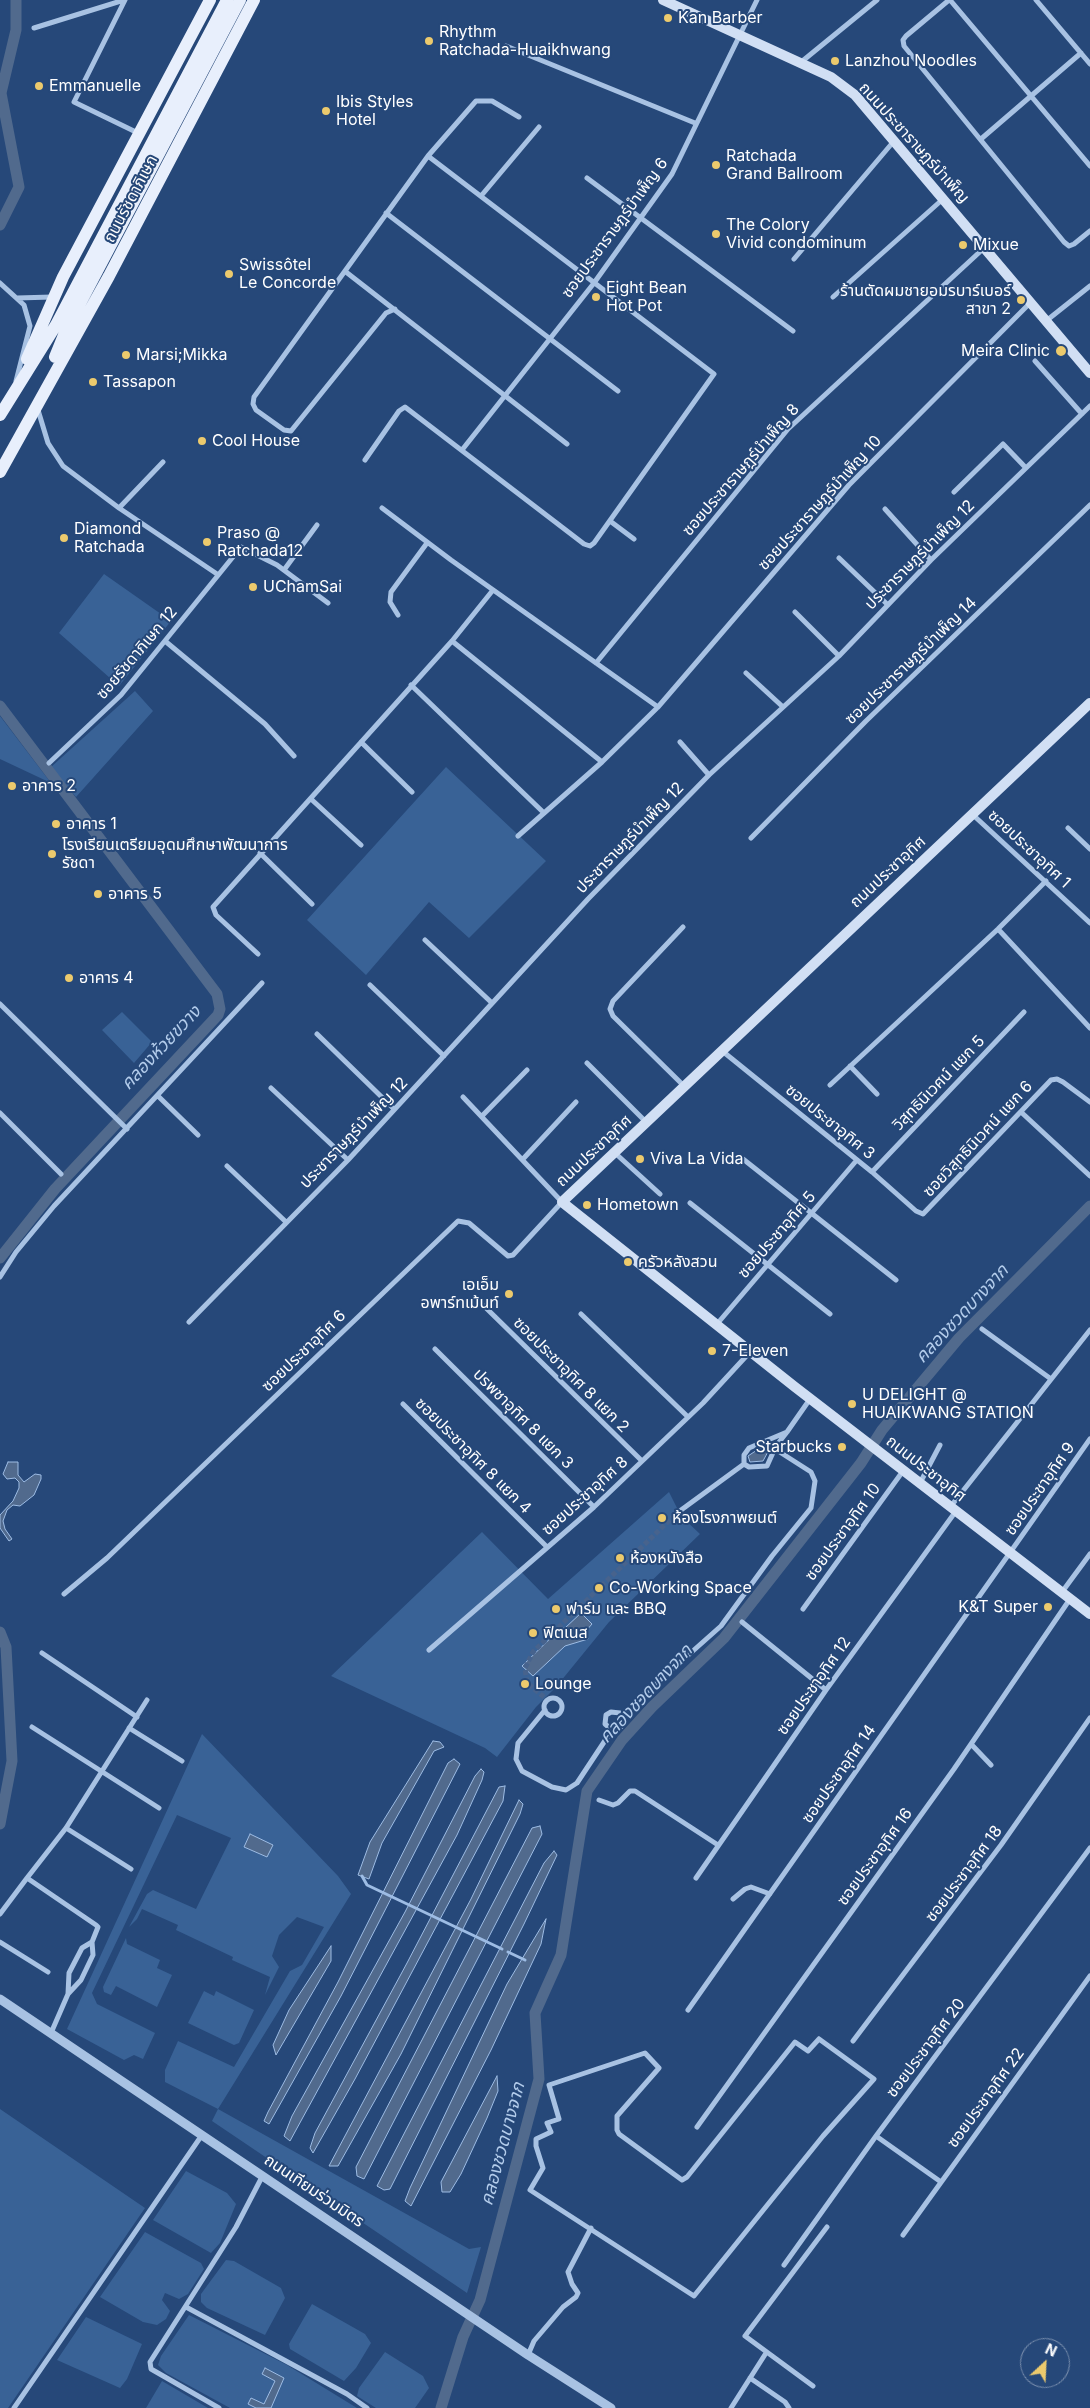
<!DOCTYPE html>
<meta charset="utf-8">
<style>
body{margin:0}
#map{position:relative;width:1090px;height:2408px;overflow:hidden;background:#264879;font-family:Inter,sans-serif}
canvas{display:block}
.north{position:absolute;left:1020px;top:2338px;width:50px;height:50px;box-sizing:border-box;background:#264879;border:1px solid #7d91af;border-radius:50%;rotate:25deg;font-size:14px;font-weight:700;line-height:20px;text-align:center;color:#fff}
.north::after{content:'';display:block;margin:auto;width:18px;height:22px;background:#ecca6d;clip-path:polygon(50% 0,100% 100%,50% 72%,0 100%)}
</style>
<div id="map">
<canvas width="1090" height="2408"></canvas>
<div class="north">N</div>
</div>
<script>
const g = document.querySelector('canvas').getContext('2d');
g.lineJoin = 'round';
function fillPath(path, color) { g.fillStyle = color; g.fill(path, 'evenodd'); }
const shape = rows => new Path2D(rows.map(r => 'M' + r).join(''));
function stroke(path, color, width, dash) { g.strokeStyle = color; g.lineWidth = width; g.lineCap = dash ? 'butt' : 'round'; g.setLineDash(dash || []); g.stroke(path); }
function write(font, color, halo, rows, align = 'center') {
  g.font = font + ' Inter,"Noto Sans Thai",sans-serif'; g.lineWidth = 4; g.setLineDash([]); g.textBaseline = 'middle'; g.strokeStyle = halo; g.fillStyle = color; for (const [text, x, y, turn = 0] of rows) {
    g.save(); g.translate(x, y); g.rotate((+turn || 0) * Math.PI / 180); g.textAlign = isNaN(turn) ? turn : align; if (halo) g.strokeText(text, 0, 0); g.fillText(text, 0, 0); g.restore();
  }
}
fillPath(shape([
 [104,574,171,621,119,686,59,633],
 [135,691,153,711,76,797,51,767],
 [0,716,51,783,0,759],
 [446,767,546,861,469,938,429,902,366,975,307,920],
 [122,1012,152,1042,134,1063,102,1030],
 [669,1492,681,1516,700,1534,609,1622,556,1687,536,1707,497,1757,485,1748,331,1676,482,1532,548,1599],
 [202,1734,338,1876,351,1894,218,2109,469,2249,481,2247,467,2293,212,2121,218,2109,165,2082,165,2070,178,2041,234,2067,290,1971,302,1965,324,1927,297,1917,279,1935,272,1956,279,1967,265,1995,270,1977,232,1960,233,1957,176,1930,178,1925,142,1909,137,1919,129,1927,147,1894,153,1890,196,1909,231,1838,177,1815,92,1993,97,2004,155,2033,143,2059,134,2055,124,2060,67,2029],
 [126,1938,127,1944,160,1960,157,1968,172,1975,157,2007,116,1986,111,1995,104,1992,103,1987],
 [204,1991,214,1996,216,1991,254,2010,239,2043,234,2045,188,2023],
 [0,2109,145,2208,8,2408,0,2408],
 [186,2171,227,2193,236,2204,220,2243,211,2253,153,2220],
 [145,2232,201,2263,204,2269,188,2294,179,2299,165,2293,162,2300,170,2311,166,2319,157,2325,143,2322,100,2297],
 [226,2260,234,2261,281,2288,285,2298,265,2335,207,2308,201,2302,201,2294],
 [312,2304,365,2334,371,2343,356,2368,344,2381,290,2349,289,2344],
 [189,2315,287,2365,357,2408,230,2408,166,2373,158,2365,161,2356],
 [86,2317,142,2344,127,2379,120,2388,57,2360],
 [385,2352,423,2376,429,2388,415,2408,376,2408,357,2396,359,2388],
 [162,2381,208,2408,146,2408]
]), '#396296');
const water = shape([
 [766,1444,770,1448,763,1461,750,1462,748,1456,766,1444],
 [8,1462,18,1462,18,1475,24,1482,35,1474,41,1475,41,1479,34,1495,20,1506,13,1505,7,1510,3,1521,5,1529,12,1539,9,1541,0,1528,0,1515,13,1501,19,1488,19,1482,15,1478,7,1479,3,1474,8,1462],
 [581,1613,592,1624,585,1632,588,1639,565,1646,533,1676,522,1666,560,1629,565,1628,581,1613],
 [433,1741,440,1742,444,1747,434,1751,382,1843,369,1879,358,1875,370,1842,433,1741],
 [454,1759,460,1764,341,1996,269,2124,264,2121,268,2112,338,1982,448,1763,454,1759],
 [481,1769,484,1772,482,1780,457,1835,290,2141,284,2136,292,2116,405,1912,475,1776,481,1769],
 [505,1786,503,1801,355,2079,313,2153,310,2148,315,2133,407,1963,499,1787,505,1786],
 [519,1800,523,1804,520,1814,401,2054,338,2166,329,2166,471,1899,519,1800],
 [540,1826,542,1834,364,2179,357,2176,356,2167,532,1828,540,1826],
 [250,1834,273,1845,267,1857,244,1847,250,1834],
 [554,1851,557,1855,524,1924,390,2189,384,2190,377,2186,544,1863,554,1851],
 [546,1919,541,1944,491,2050,411,2206,405,2201,410,2188,507,1984,546,1919],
 [331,1946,331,1961,276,2055,273,2045,289,2010,331,1946],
 [497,2076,498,2091,487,2118,461,2174,450,2192,442,2192,441,2182,497,2076],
 [265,2368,284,2378,271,2408,256,2408,248,2404,251,2398,264,2404,275,2381,262,2374,265,2368]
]);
fillPath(water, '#516a8d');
stroke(water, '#9dbce4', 1);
stroke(shape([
 [362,1876,367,1885,502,1949],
 [508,1952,525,1960]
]), '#9dbce4', 3);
stroke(shape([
 [0,225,19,187,1,93,16,30,16,0],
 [0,706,217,994,220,1009,218,1015,55,1189,0,1258],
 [0,1632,6,1647,12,1761,0,1824],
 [441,2408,463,2337,480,2300,539,2079,535,2013,561,1955,587,1791,622,1740,652,1707,724,1638,861,1463,882,1430,959,1338,1090,1206]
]), '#516a8d', 11);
stroke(shape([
 [544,1697,527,1683,525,1668,533,1652,677,1513]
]), '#47638d', 5, [5, 2.5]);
stroke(shape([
 [125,0,74,102,138,133],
 [949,0,906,36,903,40,904,46,1064,242,1069,246,1074,244,1090,231],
 [950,0,1090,166],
 [1036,0,1090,64],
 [34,28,124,0],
 [506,46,695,123],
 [800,63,877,0],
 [981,139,1081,53],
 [587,178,793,331],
 [481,196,539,127],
 [386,213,618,391],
 [794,259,894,141],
 [346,272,567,444],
 [0,283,24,305,30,326,16,381],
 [833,297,943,199],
 [17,298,52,297],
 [395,309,386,313,291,431,284,430,256,410,253,404,254,397,428,156,476,101,492,101,519,117],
 [1046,321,1090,286],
 [1035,361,1082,414],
 [38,410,48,443,63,466,119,508,217,574],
 [462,450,594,283,672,174,757,0],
 [365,460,399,411,405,407,584,544,590,546,594,543,714,374,428,156],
 [954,492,1003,444,1026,468],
 [119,508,163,462],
 [382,508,451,560,658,707],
 [885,509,931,560],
 [610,521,634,539],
 [839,558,888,605],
 [284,570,317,525],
 [795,612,839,656],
 [398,615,390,602,391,592,427,543],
 [165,641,265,724,294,756],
 [452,641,602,762],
 [596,663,788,429,984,248],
 [746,673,783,707],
 [411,685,544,813],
 [361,742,412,792],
 [680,742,709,775],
 [49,763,121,695,241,547,277,565,328,603],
 [311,799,361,845],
 [972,814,1090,923],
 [1068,828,1090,849],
 [518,836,602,762,658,707,849,485,1031,302],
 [751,838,866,721,1090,505],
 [260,853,312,904],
 [683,927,613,1001,610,1009,613,1016,684,1086],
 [998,929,1090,1028],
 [425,940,492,1003],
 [258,954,216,915,213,907,452,641,493,590],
 [370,985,444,1056],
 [0,1004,127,1129],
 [317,1034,394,1109],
 [721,1050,872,1172,916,1211,923,1214,1051,1080,1057,1079,1063,1082,1090,1102],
 [587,1063,646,1122],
 [850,1066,877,1094],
 [830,1085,998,929,1046,881],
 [271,1088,348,1160],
 [158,1096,198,1135],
 [1021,1112,1090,1176],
 [0,1113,61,1174],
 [482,1116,527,1070],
 [615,1153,660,1194],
 [523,1159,576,1102],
 [743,1159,896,1280],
 [227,1166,286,1222],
 [872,1172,1024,1012],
 [690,1203,830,1314],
 [0,1277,16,1252,54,1206,262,983],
 [483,1305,642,1461],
 [581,1314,687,1416],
 [189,1322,348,1160,588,899,709,775,839,656,931,560,1090,406],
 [717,1324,856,1161],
 [982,1329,1051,1379],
 [435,1349,594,1507],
 [403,1404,547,1547],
 [787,1432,749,1448,744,1455,744,1464,749,1467,767,1466,776,1446,787,1432,810,1399],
 [920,1483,940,1445],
 [951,1506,1090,1330],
 [677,1513,744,1464],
 [1062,1592,1090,1554],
 [64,1594,107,1558,458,1221,469,1223,508,1256,513,1255,562,1202,463,1097],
 [803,1609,903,1471],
 [742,1622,826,1690],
 [429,1650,594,1507,703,1403,750,1352],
 [42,1653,137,1717],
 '544 1707a9 9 0 1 1 18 0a9 9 0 1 1-18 0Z',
 [545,1710,518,1743,516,1759,522,1771,552,1787,566,1790,577,1783,612,1730],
 [624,1718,620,1713,611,1712,606,1715,605,1724,612,1730,621,1727,624,1718,641,1697,721,1626,772,1556,811,1508,815,1481,811,1472,775,1449],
 [32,1727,159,1808],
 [129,1728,182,1761],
 [971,1744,991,1765],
 [599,1800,613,1805,618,1803,630,1791,635,1791,718,1845],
 [66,1828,131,1869],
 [696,1878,826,1690,956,1511],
 [733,1899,745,1889,751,1887,770,1894],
 [0,1914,27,1878],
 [0,1942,48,1972],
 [92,1942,98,1927,96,1925,27,1878,66,1828,147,1700],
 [688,2010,1090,1439],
 [51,2033,68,1994,81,1980,93,1955,92,1942,82,1948,69,1973,68,1994],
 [819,2039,874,2079,823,2136,694,2296,530,2190,543,2168,536,2146,536,2139,551,2132,547,2123,559,2119,549,2085,645,2053,659,2068,617,2116,617,2130,619,2134,682,2180,687,2177,795,2042,808,2051,819,2039],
 [853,2041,1001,1845,1090,1718],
 [697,2127,954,1769,1070,1599],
 [876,2136,941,2182],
 [903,2235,1090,1976],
 [784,2265,876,2136,1090,1848],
 [186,2307,347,2394,367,2408],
 [528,2355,534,2341,563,2307,576,2297,578,2293,572,2284,568,2272,591,2228],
 [750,2378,785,2402,789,2408],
 [813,2386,745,2336,827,2227],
 [14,2408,202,2135],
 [219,2408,151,2369,150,2362,236,2227,263,2175],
 [731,2408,766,2353]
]), '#a8c2e3', 5);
stroke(shape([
 [0,1999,528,2355,611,2408]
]), '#a8c2e3', 9);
stroke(shape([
 [663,0,831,77,855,95,1090,373],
 [1090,703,562,1202,795,1387,1090,1614]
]), '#d1dff4', 10);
stroke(shape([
 [55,357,66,330,240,0],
 [27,359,63,277,210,0],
 [0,415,56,325,227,0],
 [0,472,109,276,254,0]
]), '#e8effc', 12);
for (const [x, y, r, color] of [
 [668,18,5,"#ecca6d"],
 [429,41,5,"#ecca6d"],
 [835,61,5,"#ecca6d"],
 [39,86,5,"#ecca6d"],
 [326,111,5,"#ecca6d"],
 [716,165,5,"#ecca6d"],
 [716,234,5,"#ecca6d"],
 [963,245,5,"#ecca6d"],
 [229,274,5,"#ecca6d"],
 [596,297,5,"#ecca6d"],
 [1021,300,5,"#ecca6d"],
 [1061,351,6,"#ecca6d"],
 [126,355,5,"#ecca6d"],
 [93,382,5,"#ecca6d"],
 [202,441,5,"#ecca6d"],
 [64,538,5,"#ecca6d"],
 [207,542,5,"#ecca6d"],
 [253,587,5,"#ecca6d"],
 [12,786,5,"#ecca6d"],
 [56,824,5,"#ecca6d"],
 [52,854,5,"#ecca6d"],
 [98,894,5,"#ecca6d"],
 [69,978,5,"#ecca6d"],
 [640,1159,5,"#ecca6d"],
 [587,1205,5,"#ecca6d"],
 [628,1262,5,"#ecca6d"],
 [509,1294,5,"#ecca6d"],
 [712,1351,5,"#ecca6d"],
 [852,1404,5,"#ecca6d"],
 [842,1447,5,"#ecca6d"],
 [662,1518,5,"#ecca6d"],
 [620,1558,5,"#ecca6d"],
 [599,1588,5,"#ecca6d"],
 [1048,1607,5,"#ecca6d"],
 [556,1609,5,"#ecca6d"],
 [533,1633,5,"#ecca6d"],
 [525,1684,5,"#ecca6d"]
]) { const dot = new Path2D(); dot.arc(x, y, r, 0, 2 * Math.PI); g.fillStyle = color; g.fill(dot); stroke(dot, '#264879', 2); }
write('16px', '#fff', '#264879', [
 ["Kan Barber",678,18],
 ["Rhythm",439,32],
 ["Ratchada-Huaikhwang",439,50],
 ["Lanzhou Noodles",845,61],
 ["Emmanuelle",49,86],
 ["Ibis Styles",336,102],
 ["Hotel",336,120],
 ["Ratchada",726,156],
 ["Grand Ballroom",726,174],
 ["The Colory",726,225],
 ["Vivid condominum",726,243],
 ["Mixue",973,245],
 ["Swissôtel",239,265],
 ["Le Concorde",239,283],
 ["Eight Bean",606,288],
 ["Hot Pot",606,306],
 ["ร้านตัดผมชายอมรบาร์เบอร์",1011,291,"right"],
 ["สาขา 2",1011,309,"right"],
 ["Meira Clinic",1050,351,"right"],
 ["Marsi;Mikka",136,355],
 ["Tassapon",103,382],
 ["Cool House",212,441],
 ["Diamond",74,529],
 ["Ratchada",74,547],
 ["Praso @",217,533],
 ["Ratchada12",217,551],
 ["UChamSai",263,587],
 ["อาคาร 2",22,786],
 ["อาคาร 1",66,824],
 ["โรงเรียนเตรียมอุดมศึกษาพัฒนาการ",62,845],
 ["รัชดา",62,863],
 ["อาคาร 5",108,894],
 ["อาคาร 4",79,978],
 ["Viva La Vida",650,1159],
 ["Hometown",597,1205],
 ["ครัวหลังสวน",638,1262],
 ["เอเอ็ม",499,1285,"right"],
 ["อพาร์ทเม้นท์",499,1303,"right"],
 ["7-Eleven",722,1351],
 ["U DELIGHT @",862,1395],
 ["HUAIKWANG STATION",862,1413],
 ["Starbucks",832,1447,"right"],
 ["ห้องโรงภาพยนต์",672,1518],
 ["ห้องหนังสือ",630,1558],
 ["Co-Working Space",609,1588],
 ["K&T Super",1038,1607,"right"],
 ["ฟาร์ม และ BBQ",566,1609],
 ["ฟิตเนส",543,1633],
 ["Lounge",535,1684]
], 'left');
write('16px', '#fff', '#264879', [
 ["ถนนประชาราษฎร์บำเพ็ญ",914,143,48],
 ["ถนนรัชดาภิเษก",131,199,-62],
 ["ซอยประชาราษฎร์บำเพ็ญ 6",615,228,-54],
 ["ซอยประชาราษฎร์บำเพ็ญ 8",741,470,-49],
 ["ซอยประชาราษฎร์บำเพ็ญ 10",820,503,-48],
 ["ประชาราษฎร์บำเพ็ญ 12",920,555,-45],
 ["ซอยรัชดาภิเษก 12",137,653,-50],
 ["ซอยประชาราษฎร์บำเพ็ญ 14",911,661,-44],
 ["ประชาราษฎร์บำเพ็ญ 12",630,838,-46],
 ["ซอยประชาอุทิศ 1",1029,849,43],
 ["ถนนประชาอุทิศ",888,872,-43],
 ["วิสุทธินิเวศน์ แยก 5",939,1083,-46],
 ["ซอยประชาอุทิศ 3",830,1122,39],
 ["ประชาราษฎร์บำเพ็ญ 12",354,1133,-46],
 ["ซอยวิสุทธินิเวศน์ แยก 6",978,1139,-47],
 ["ถนนประชาอุทิศ",594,1151,-43],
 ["ซอยประชาอุทิศ 5",777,1235,-49],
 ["ซอยประชาอุทิศ 6",304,1351,-44],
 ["ซอยประชาอุทิศ 8 แยก 2",571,1375,45],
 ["ปรพชาอุทิศ 8 แยก 3",523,1419,45],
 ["ซอยประชาอุทิศ 8 แยก 4",473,1456,45],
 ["ถนนประชาอุทิศ",926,1469,38],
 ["ซอยประชาอุทิศ 9",1040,1489,-55],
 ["ซอยประชาอุทิศ 8",585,1496,-42],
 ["ซอยประชาอุทิศ 10",843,1532,-54],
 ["ซอยประชาอุทิศ 12",814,1686,-55],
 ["ซอยประชาอุทิศ 14",839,1774,-55],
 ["ซอยประชาอุทิศ 16",875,1857,-54],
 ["ซอยประชาอุทิศ 18",964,1874,-53],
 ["ซอยประชาอุทิศ 20",926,2048,-53],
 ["ซอยประชาอุทิศ 22",986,2098,-54],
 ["ถนนเทียมร่วมมิตร",314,2191,34]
]);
write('italic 18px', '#b3cceb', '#264879', [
 ["คลองห้วยขวาง",161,1048,-47],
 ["คลองชวดบางจาก",962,1314,-47],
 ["คลองชวดบางจาก",646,1694,-47],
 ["คลองชวดบางจาก",503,2144,-75]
]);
</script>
